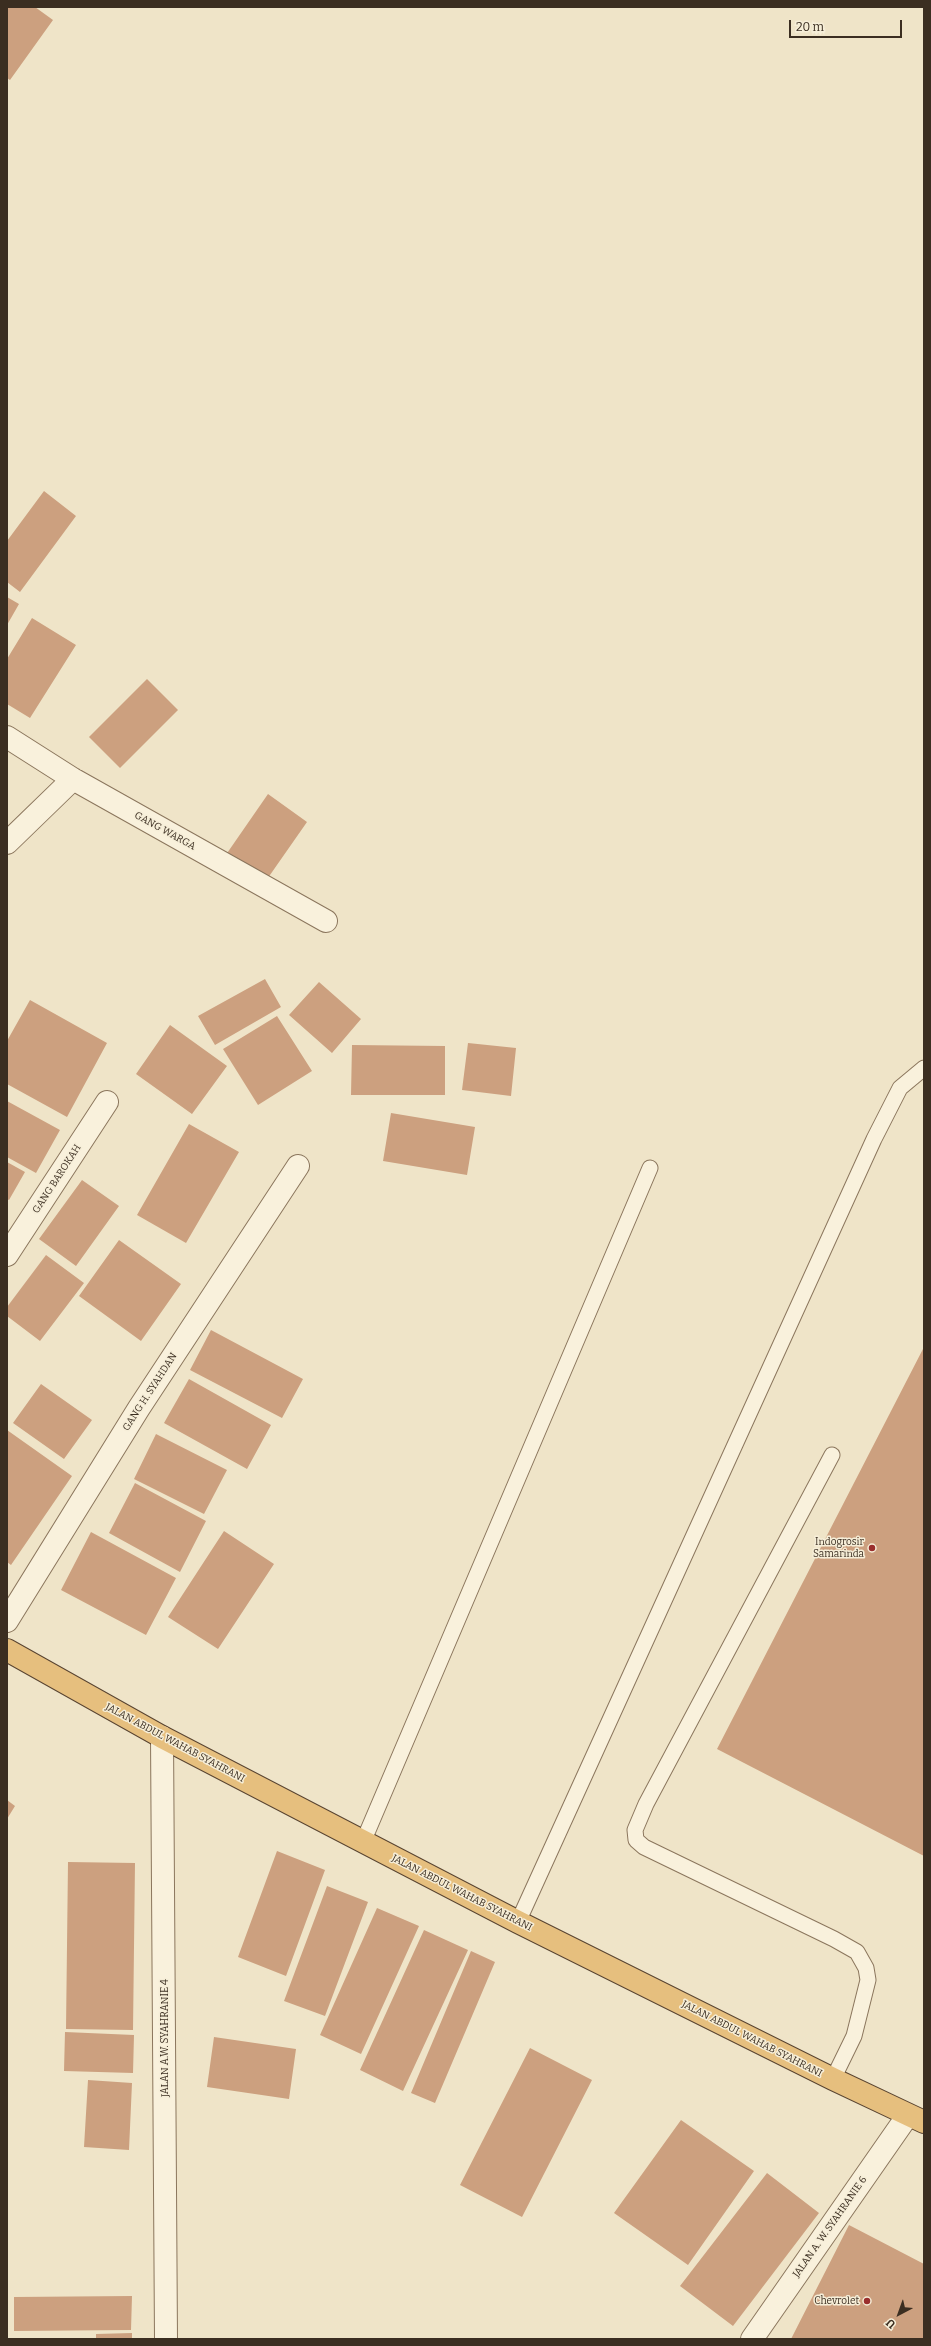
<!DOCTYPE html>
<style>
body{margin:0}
#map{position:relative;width:931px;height:2346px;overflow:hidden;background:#efe4c8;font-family:Bitter,serif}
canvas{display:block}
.frame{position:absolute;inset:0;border:8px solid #3b2e21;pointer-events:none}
.north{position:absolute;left:879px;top:2294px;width:40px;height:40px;-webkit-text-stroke:3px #f6eed8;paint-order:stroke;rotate:221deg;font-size:11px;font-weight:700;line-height:16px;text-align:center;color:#3b2e21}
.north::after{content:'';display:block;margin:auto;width:14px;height:18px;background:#3b2e21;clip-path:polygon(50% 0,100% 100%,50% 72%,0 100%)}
.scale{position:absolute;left:789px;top:20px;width:113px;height:18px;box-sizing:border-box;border:2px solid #3b2e21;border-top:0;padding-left:5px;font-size:12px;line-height:14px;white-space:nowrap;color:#3b2e21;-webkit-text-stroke:3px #f6eed8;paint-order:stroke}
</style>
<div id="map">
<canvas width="931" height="2346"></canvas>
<div class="frame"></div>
<div class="north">U</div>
<div class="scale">20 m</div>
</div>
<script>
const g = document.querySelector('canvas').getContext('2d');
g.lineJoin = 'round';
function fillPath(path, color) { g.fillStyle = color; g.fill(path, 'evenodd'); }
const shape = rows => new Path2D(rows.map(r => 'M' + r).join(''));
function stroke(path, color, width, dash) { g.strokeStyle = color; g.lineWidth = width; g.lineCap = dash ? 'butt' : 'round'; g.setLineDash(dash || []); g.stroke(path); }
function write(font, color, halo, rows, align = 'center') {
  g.font = font + ' Bitter,serif'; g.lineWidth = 3; g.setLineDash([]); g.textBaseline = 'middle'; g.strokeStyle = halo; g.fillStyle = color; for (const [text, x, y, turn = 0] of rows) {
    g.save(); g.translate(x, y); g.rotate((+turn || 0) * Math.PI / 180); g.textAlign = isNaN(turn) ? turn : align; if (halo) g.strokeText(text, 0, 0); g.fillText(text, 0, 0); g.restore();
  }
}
fillPath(shape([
 [7,7,35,7,53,20,10,80,7,78],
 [44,491,76,516,20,592,7,582,7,541],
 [7,597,19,604,7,625],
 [32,618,76,645,30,718,7,704,7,659],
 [147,679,178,710,120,768,89,737],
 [268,794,307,822,263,885,223,859],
 [265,979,281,1007,215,1045,198,1016],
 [319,982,361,1019,332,1053,289,1015],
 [30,1000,107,1043,67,1117,7,1084,7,1041],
 [277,1016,312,1071,258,1105,223,1049],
 [170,1025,227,1066,192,1114,136,1074],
 [468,1043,516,1048,511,1096,462,1090],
 [352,1045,445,1046,445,1095,351,1095],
 [7,1101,60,1130,36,1173,7,1157],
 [391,1113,475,1127,467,1175,383,1161],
 [189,1124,239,1152,186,1243,137,1215],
 [7,1162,25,1172,9,1200,7,1199],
 [82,1180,119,1206,76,1266,39,1239],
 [119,1240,181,1284,141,1341,79,1296],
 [46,1255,84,1283,40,1341,7,1316,7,1307],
 [211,1330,303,1379,282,1418,190,1370],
 [924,1347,924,1856,717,1749],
 [189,1379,271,1425,247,1469,164,1423],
 [41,1384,92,1420,64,1459,13,1423],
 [7,1430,72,1476,11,1565,7,1562],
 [156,1434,227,1470,204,1514,134,1479],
 [135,1483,206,1521,180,1572,109,1533],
 [224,1531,274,1564,218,1649,168,1617],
 [91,1532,176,1578,146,1635,61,1590],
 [7,1800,15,1806,7,1819],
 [277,1851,325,1870,286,1976,238,1957],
 [68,1862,135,1863,133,2030,66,2029],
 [327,1886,368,1902,325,2016,284,2001],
 [377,1908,419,1926,361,2054,320,2035],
 [424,1930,468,1950,403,2091,360,2070],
 [471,1951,495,1962,435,2103,411,2093],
 [65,2032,134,2035,133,2073,64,2071],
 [214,2037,296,2049,289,2099,207,2087],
 [530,2048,592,2080,522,2217,460,2185],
 [88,2080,132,2083,129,2150,84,2147],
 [681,2120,754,2171,688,2265,614,2213],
 [767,2173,819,2213,733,2326,680,2286],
 [849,2225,924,2264,924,2339,791,2339],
 [132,2296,131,2330,14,2331,14,2297],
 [132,2333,132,2339,96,2339,96,2334]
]), '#cca07f');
const service = shape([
 [832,1455,646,1804,635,1830,636,1840,644,1847,834,1939,857,1952,866,1968,868,1980,854,2036,833,2079],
 [363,1842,650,1168],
 [518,1922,874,1139,900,1088,924,1068]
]);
const minor = shape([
 [7,737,73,779,326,921],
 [7,843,73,779],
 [7,1255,107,1102],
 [7,1621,139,1408,298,1166],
 [162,1737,166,2339],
 [752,2339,908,2115]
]);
const trunk = shape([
 [7,1650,162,1737,518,1922,833,2079,924,2122]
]);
stroke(service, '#8b765d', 17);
stroke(minor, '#8b765d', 24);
stroke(trunk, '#594431', 24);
stroke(service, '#f9f1dc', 15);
stroke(minor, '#f9f1dc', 22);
stroke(trunk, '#e6bf7e', 22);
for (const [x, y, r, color] of [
 [872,1548,4,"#9a2e2d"],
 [867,2301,4,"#9a2e2d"]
]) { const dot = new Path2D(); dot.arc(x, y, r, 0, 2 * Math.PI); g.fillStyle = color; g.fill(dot); stroke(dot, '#f6eed8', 1.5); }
write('10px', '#3b2e21', '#f6eed8', [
 ["GANG WARGA",165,831,29],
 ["GANG BAROKAH",57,1179,-57],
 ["GANG H. SYAHDAN",150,1392,-57],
 ["JALAN ABDUL WAHAB SYAHRANI",175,1743,28],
 ["JALAN ABDUL WAHAB SYAHRANI",462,1893,27],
 ["JALAN A.W. SYAHRANIE 4",165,2038,-90],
 ["JALAN ABDUL WAHAB SYAHRANI",752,2039,27],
 ["JALAN A. W. SYAHRANIE 6",830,2227,-55]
]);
write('10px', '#3b2e21', '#f6eed8', [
 ["Indogrosir",864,1542],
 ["Samarinda",864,1554],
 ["Chevrolet",859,2301]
], 'right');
</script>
